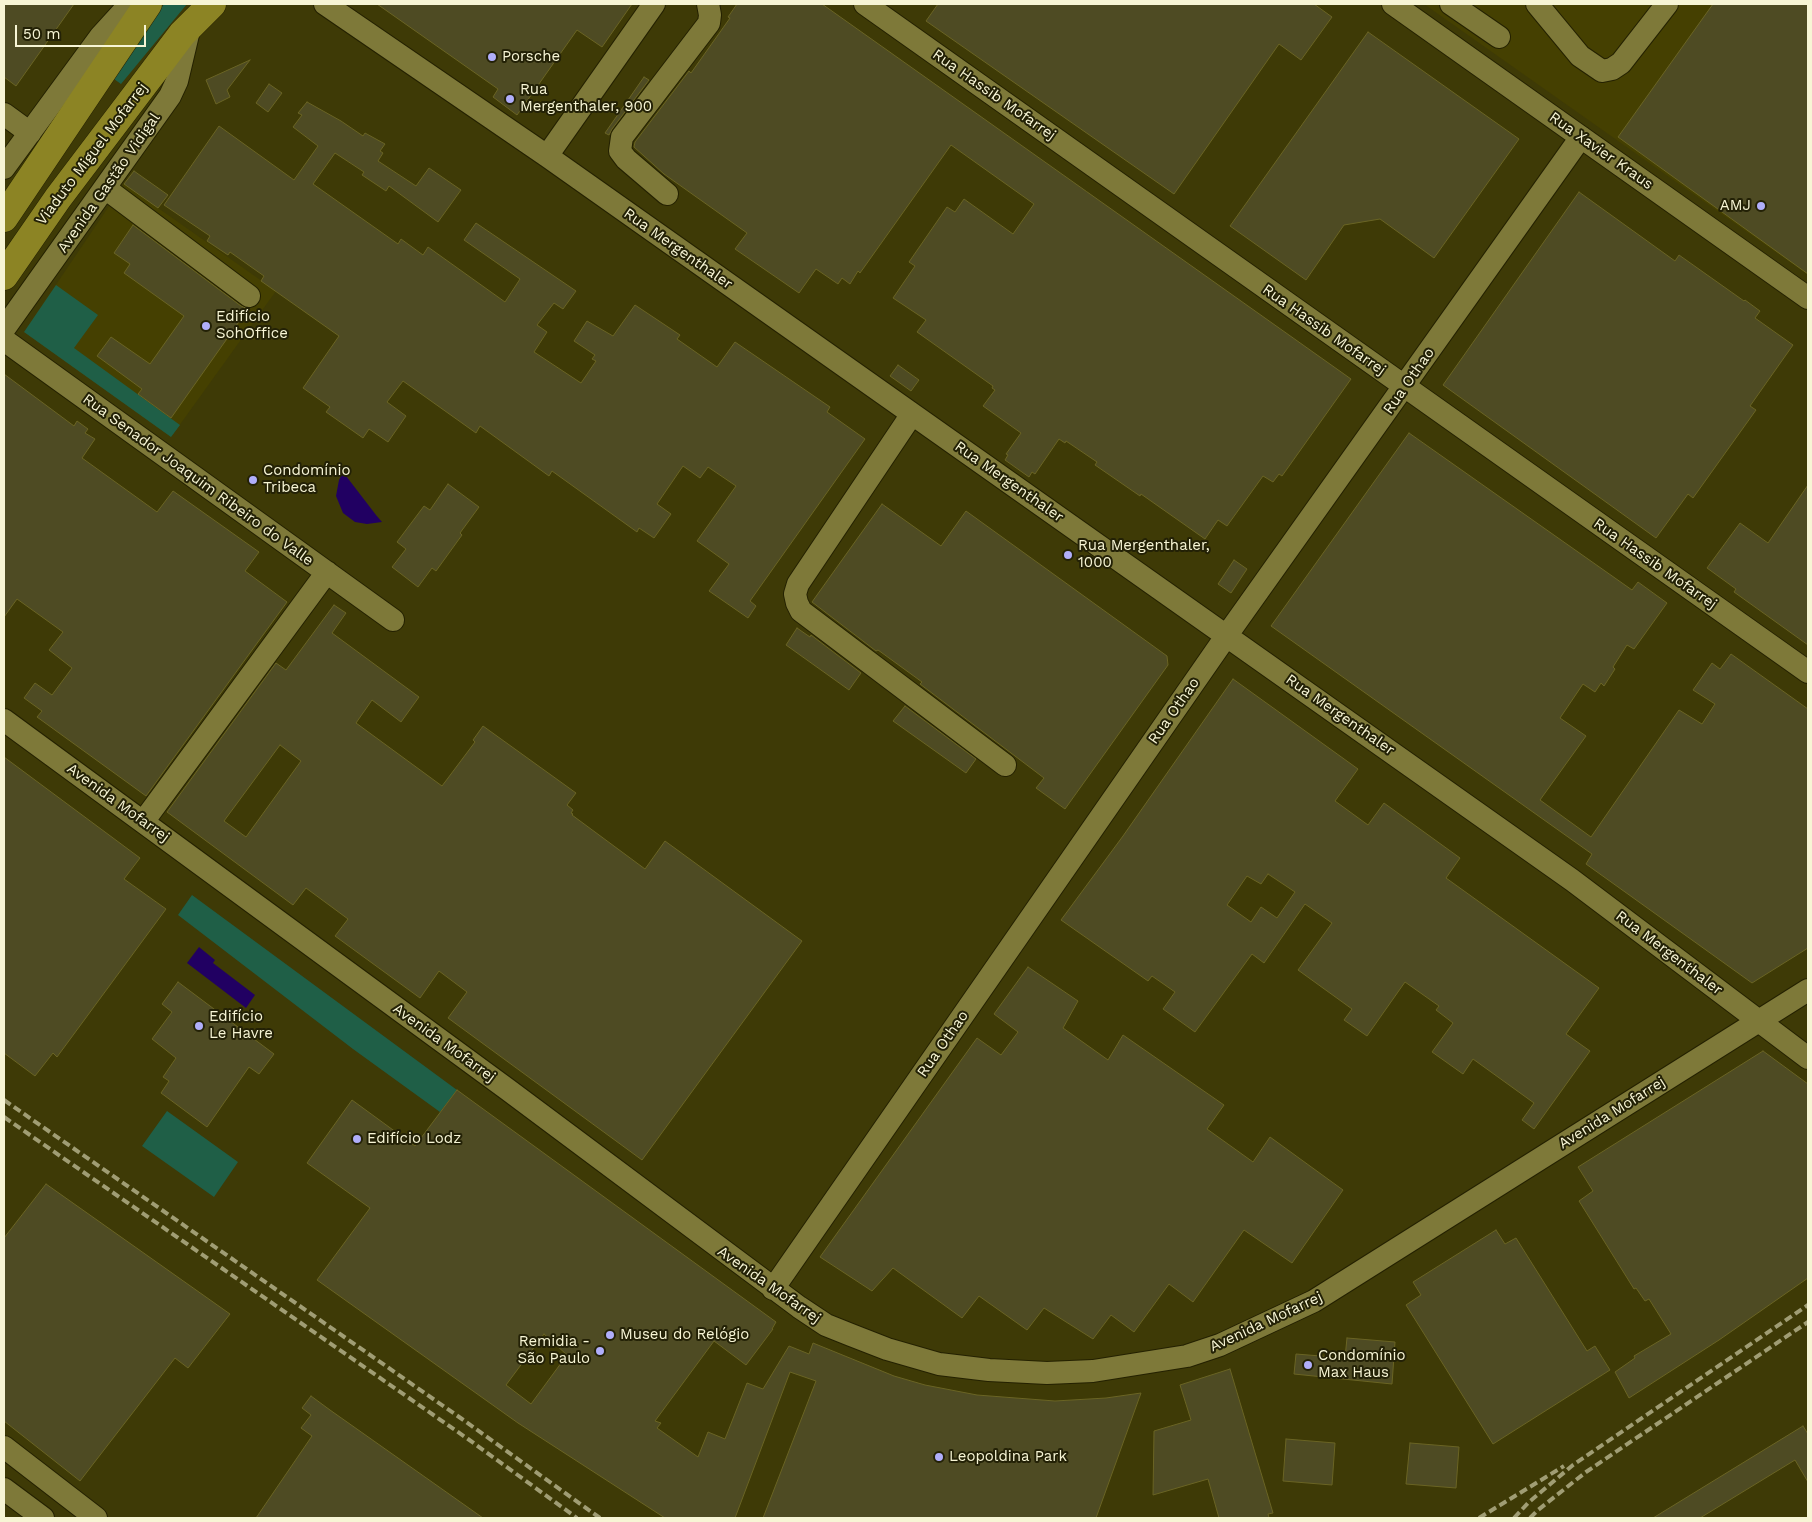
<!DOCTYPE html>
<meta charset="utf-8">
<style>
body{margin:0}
#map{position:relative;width:1812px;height:1522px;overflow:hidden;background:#3e3a06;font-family:"Work Sans",sans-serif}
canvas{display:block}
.frame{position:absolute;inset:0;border:5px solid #f7f5d5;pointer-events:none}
.scale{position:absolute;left:15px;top:25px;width:131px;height:22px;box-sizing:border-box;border:2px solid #f7f5d5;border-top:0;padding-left:6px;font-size:15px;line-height:18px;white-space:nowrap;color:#f7f5d5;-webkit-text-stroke:4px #232106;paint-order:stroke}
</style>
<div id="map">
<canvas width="1812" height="1522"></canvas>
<div class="frame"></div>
<div class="scale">50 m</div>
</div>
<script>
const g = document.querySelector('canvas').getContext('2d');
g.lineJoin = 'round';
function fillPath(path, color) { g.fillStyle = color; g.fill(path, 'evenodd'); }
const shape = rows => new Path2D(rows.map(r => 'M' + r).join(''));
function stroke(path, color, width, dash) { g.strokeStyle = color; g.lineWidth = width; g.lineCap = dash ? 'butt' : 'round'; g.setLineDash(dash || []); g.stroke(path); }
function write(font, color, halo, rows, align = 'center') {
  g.font = font + ' "Work Sans",sans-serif'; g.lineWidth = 4; g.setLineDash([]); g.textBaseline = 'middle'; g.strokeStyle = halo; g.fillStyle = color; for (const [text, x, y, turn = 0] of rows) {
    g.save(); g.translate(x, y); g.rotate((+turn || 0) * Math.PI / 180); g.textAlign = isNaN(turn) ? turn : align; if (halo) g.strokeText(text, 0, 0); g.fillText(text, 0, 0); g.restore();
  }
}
fillPath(shape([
 [1424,4,1808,4,1808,275],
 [124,184,276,291,171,437,24,332]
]), '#454001');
fillPath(shape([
 [164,4,187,4,121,84,114,79],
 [56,285,98,315,74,348,180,425,171,437,24,332],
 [192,895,457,1090,440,1112,353,1049,178,915],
 [167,1111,238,1162,214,1197,142,1146]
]), '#1f5f47');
fillPath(shape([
 [343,472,376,515,382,522,367,524,355,522,343,513,336,496,339,480],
 [199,947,215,960,213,963,255,995,246,1008,187,963]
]), '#210062');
const building = shape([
 [4,4,74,4,16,86,4,77,4,4],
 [377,4,632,4,602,47,577,30,517,115,493,97,498,89,377,4],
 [737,4,822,4,1351,379,1282,476,1279,474,1273,482,1263,476,1227,526,1218,520,1205,539,1141,494,1140,496,1095,465,1097,462,1066,441,1065,443,1059,439,1035,474,1032,472,1029,477,1005,460,1008,455,1006,454,1021,433,983,406,995,390,992,388,993,386,917,332,926,320,893,298,915,266,909,262,947,207,955,212,964,199,1013,234,1034,204,951,145,860,273,858,271,850,284,842,278,838,284,816,269,799,293,735,249,747,233,664,174,634,147,635,142,689,71,691,73,730,18,728,17,737,4],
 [938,4,1314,4,1332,17,1301,60,1279,44,1174,194,926,21,938,4],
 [1713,4,1808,4,1808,274,1618,137,1713,4],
 [1368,32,1519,139,1434,258,1380,219,1344,225,1306,280,1230,226,1368,32],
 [250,60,227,90,230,97,216,104,206,80,250,60],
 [644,77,649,80,612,129,609,135,605,133,644,77],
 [269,84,282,93,268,112,256,103,269,84],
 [307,102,341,121,363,136,365,133,385,144,380,151,383,153,378,161,416,186,429,168,461,190,438,222,389,186,386,191,362,175,364,172,335,153,313,184,398,244,401,239,423,255,428,247,505,302,520,279,464,240,476,223,576,291,563,309,554,303,537,325,547,332,534,352,581,383,596,361,592,359,595,355,574,341,587,321,613,336,635,305,680,335,677,339,717,367,735,342,830,407,827,412,865,439,750,601,756,606,748,618,709,591,729,564,697,541,736,486,708,467,700,478,683,466,657,504,671,514,654,538,639,528,637,532,552,471,549,476,480,426,476,433,403,381,387,402,406,416,388,442,369,429,363,438,326,412,330,407,303,388,339,336,261,281,264,276,230,252,228,255,207,241,210,236,164,205,219,126,294,180,318,146,293,127,302,115,298,113,307,102],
 [134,171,168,195,158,208,124,184,134,171],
 [1579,192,1675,261,1679,255,1744,301,1745,300,1760,311,1755,318,1793,345,1750,406,1756,410,1693,498,1688,494,1656,538,1443,385,1579,192],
 [133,225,241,306,248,309,171,418,138,394,142,389,97,356,111,337,150,364,184,316,124,273,130,264,114,253,133,225],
 [898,365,919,380,911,391,890,376,898,365],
 [4,374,74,426,77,421,88,429,85,433,95,439,82,458,157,512,173,491,259,552,245,571,287,602,146,796,37,717,42,711,24,698,35,683,52,695,72,668,49,650,63,632,17,599,4,617,4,374],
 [1409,433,1632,590,1638,582,1667,603,1634,649,1627,645,1613,667,1615,669,1604,686,1601,683,1595,692,1583,684,1560,718,1586,736,1540,800,1591,837,1679,710,1702,724,1715,704,1693,690,1712,663,1720,669,1731,654,1808,709,1808,948,1752,983,1586,864,1592,854,1271,626,1409,433],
 [448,484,479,507,460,533,462,535,436,571,432,568,418,587,392,567,406,549,397,542,424,506,430,510,448,484],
 [1808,485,1808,645,1734,592,1736,589,1707,568,1740,523,1768,543,1808,485],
 [882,504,941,546,966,511,1167,656,1168,665,1065,809,1036,788,1044,778,920,684,922,682,878,650,876,651,812,602,882,504],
 [1234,560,1247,569,1231,593,1218,584,1234,560],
 [334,605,346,613,332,633,419,697,401,722,372,700,356,723,442,786,475,742,473,740,483,726,576,793,567,805,573,810,571,813,573,814,572,815,645,869,665,841,802,941,642,1160,448,1018,467,992,439,971,420,998,335,936,348,919,306,888,293,905,167,812,276,663,286,670,334,605],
 [280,745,301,761,246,837,224,821,280,745],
 [797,628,810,637,811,635,861,673,849,690,786,645,797,628],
 [1233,679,1358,769,1335,801,1368,825,1384,803,1460,858,1446,878,1599,988,1566,1034,1590,1051,1534,1129,1522,1120,1534,1103,1473,1059,1463,1074,1432,1052,1453,1023,1436,1010,1439,1006,1405,982,1367,1036,1344,1020,1352,1009,1298,970,1332,923,1305,904,1264,963,1252,954,1195,1032,1163,1009,1175,992,1152,976,1148,981,1061,920,1123,836,1233,679],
 [1268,874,1295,892,1277,918,1261,907,1251,922,1227,905,1247,876,1261,884,1268,874],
 [905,706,976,759,966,773,893,721,905,706],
 [4,757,140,858,124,879,166,909,57,1057,53,1053,35,1076,4,1053,4,757],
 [1028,967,1078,1001,1063,1028,1108,1060,1123,1035,1224,1105,1207,1129,1253,1162,1270,1137,1343,1190,1292,1263,1244,1230,1193,1302,1169,1284,1134,1332,1111,1315,1093,1339,1044,1308,1027,1330,979,1296,962,1318,893,1268,872,1291,820,1257,977,1038,1001,1055,1018,1032,994,1014,1028,967],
 [178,982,274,1054,259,1074,249,1067,207,1127,161,1093,169,1081,163,1077,176,1058,152,1039,172,1012,162,1004,178,982],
 [1763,1051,1808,1084,1808,1278,1719,1340,1629,1398,1615,1372,1635,1358,1634,1356,1671,1334,1649,1299,1645,1301,1636,1288,1634,1289,1579,1201,1593,1191,1578,1167,1763,1051],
 [457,1090,776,1322,772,1329,773,1329,746,1365,714,1341,655,1421,661,1423,657,1428,698,1457,708,1432,725,1439,747,1383,763,1389,789,1346,809,1354,813,1343,894,1376,925,1385,977,1395,1055,1401,1106,1398,1141,1393,1096,1518,763,1518,816,1381,790,1372,735,1518,665,1518,518,1423,317,1280,370,1208,307,1163,352,1100,415,1146,457,1090],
 [544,1334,567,1355,531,1404,506,1385,544,1334],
 [46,1184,230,1314,188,1368,175,1358,80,1481,4,1421,4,1238,46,1184],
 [1496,1230,1505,1244,1516,1238,1587,1351,1595,1346,1610,1370,1493,1444,1406,1305,1421,1295,1413,1282,1496,1230],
 [1347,1338,1395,1342,1392,1384,1294,1374,1296,1354,1345,1358,1347,1338],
 [1230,1369,1273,1513,1268,1514,1269,1518,1219,1518,1208,1479,1153,1495,1154,1431,1191,1420,1180,1385,1230,1369],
 [311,1396,330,1410,483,1518,256,1518,312,1436,301,1428,311,1415,302,1408,311,1396],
 [1803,1426,1808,1434,1808,1482,1795,1460,1700,1518,1653,1518,1803,1426],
 [1286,1439,1335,1443,1332,1485,1283,1481,1286,1439],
 [1410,1443,1459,1447,1456,1488,1406,1484,1410,1443]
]);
fillPath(building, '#4e4b23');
stroke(building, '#6a6424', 1);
const minor = shape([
 [325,4,547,156,1572,880,1808,1058],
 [865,4,1808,672],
 [1393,4,1808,298],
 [1451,4,1499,37],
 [1537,4,1580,56,1602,71,1612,69,1621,63,1667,4],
 [4,114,30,133],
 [547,156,654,4],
 [4,168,100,37,130,4],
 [105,188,249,296],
 [667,194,626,159,620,151,622,137,709,23,710,15,708,4],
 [4,329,170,96,177,81,190,26],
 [4,340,393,620],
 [912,414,798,584,795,594,797,603,801,611,1005,765],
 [4,720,507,1089,799,1307,826,1325,851,1335,887,1349,939,1364,989,1370,1047,1373,1093,1371,1187,1356,1220,1345,1314,1301,1808,990],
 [143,822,327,572],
 [773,1289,1227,635,1581,137],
 [4,1447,96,1518],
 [4,1489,43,1518]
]);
const highway = shape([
 [4,218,148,4],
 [4,276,58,198,182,34,212,4]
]);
stroke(minor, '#242100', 24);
stroke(highway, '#242100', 29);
stroke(minor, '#7e7939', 22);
stroke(highway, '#8c8424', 28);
stroke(shape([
 [4,1100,462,1419,600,1518],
 [4,1117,468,1439,577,1518],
 [1479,1518,1564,1466],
 [1514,1518,1529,1502,1573,1465,1808,1305],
 [1530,1518,1538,1510,1586,1472,1808,1322]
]), '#a09d74', 4, [8, 4]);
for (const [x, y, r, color] of [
 [492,57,5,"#b0aefa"],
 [510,99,5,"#b0aefa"],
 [1761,206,5,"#b0aefa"],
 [206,326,5,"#b0aefa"],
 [253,480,5,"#b0aefa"],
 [1068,555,5,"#b0aefa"],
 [199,1026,5,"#b0aefa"],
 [357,1139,5,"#b0aefa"],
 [610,1335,5,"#b0aefa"],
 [600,1351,5,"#b0aefa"],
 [1308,1365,5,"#b0aefa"],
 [939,1457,5,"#b0aefa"]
]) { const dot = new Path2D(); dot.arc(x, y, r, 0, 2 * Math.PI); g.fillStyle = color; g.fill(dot); stroke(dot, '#232106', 2); }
write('15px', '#f7f5d5', '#232106', [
 ["Porsche",502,57],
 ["Rua",520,90],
 ["Mergenthaler, 900",520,107],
 ["AMJ",1751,206,"right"],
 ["Edifício",216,317],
 ["SohOffice",216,334],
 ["Condomínio",263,471],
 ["Tribeca",263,488],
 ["Rua Mergenthaler,",1078,546],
 ["1000",1078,563],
 ["Edifício",209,1017],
 ["Le Havre",209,1034],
 ["Edifício Lodz",367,1139],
 ["Museu do Relógio",620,1335],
 ["Remidia -",590,1342,"right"],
 ["São Paulo",590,1359,"right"],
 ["Condomínio",1318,1356],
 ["Max Haus",1318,1373],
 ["Leopoldina Park",949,1457]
], 'left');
write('15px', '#f7f5d5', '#232106', [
 ["Rua Hassib Mofarrej",994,95,35],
 ["Rua Xavier Kraus",1601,151,35],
 ["Viaduto Miguel Mofarrej",92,154,-53],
 ["Avenida Gastão Vidigal",109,183,-55],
 ["Rua Mergenthaler",678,249,35],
 ["Rua Hassib Mofarrej",1324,330,35],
 ["Rua Othao",1409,381,-55],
 ["Rua Senador Joaquim Ribeiro do Valle",198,480,36],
 ["Rua Mergenthaler",1009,482,35],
 ["Rua Hassib Mofarrej",1655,564,35],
 ["Rua Othao",1174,711,-55],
 ["Rua Mergenthaler",1340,715,35],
 ["Avenida Mofarrej",118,803,36],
 ["Rua Mergenthaler",1669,953,37],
 ["Avenida Mofarrej",444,1043,36],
 ["Rua Othao",943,1044,-55],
 ["Avenida Mofarrej",1612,1113,-32],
 ["Avenida Mofarrej",769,1285,35],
 ["Avenida Mofarrej",1266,1322,-25]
]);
</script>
